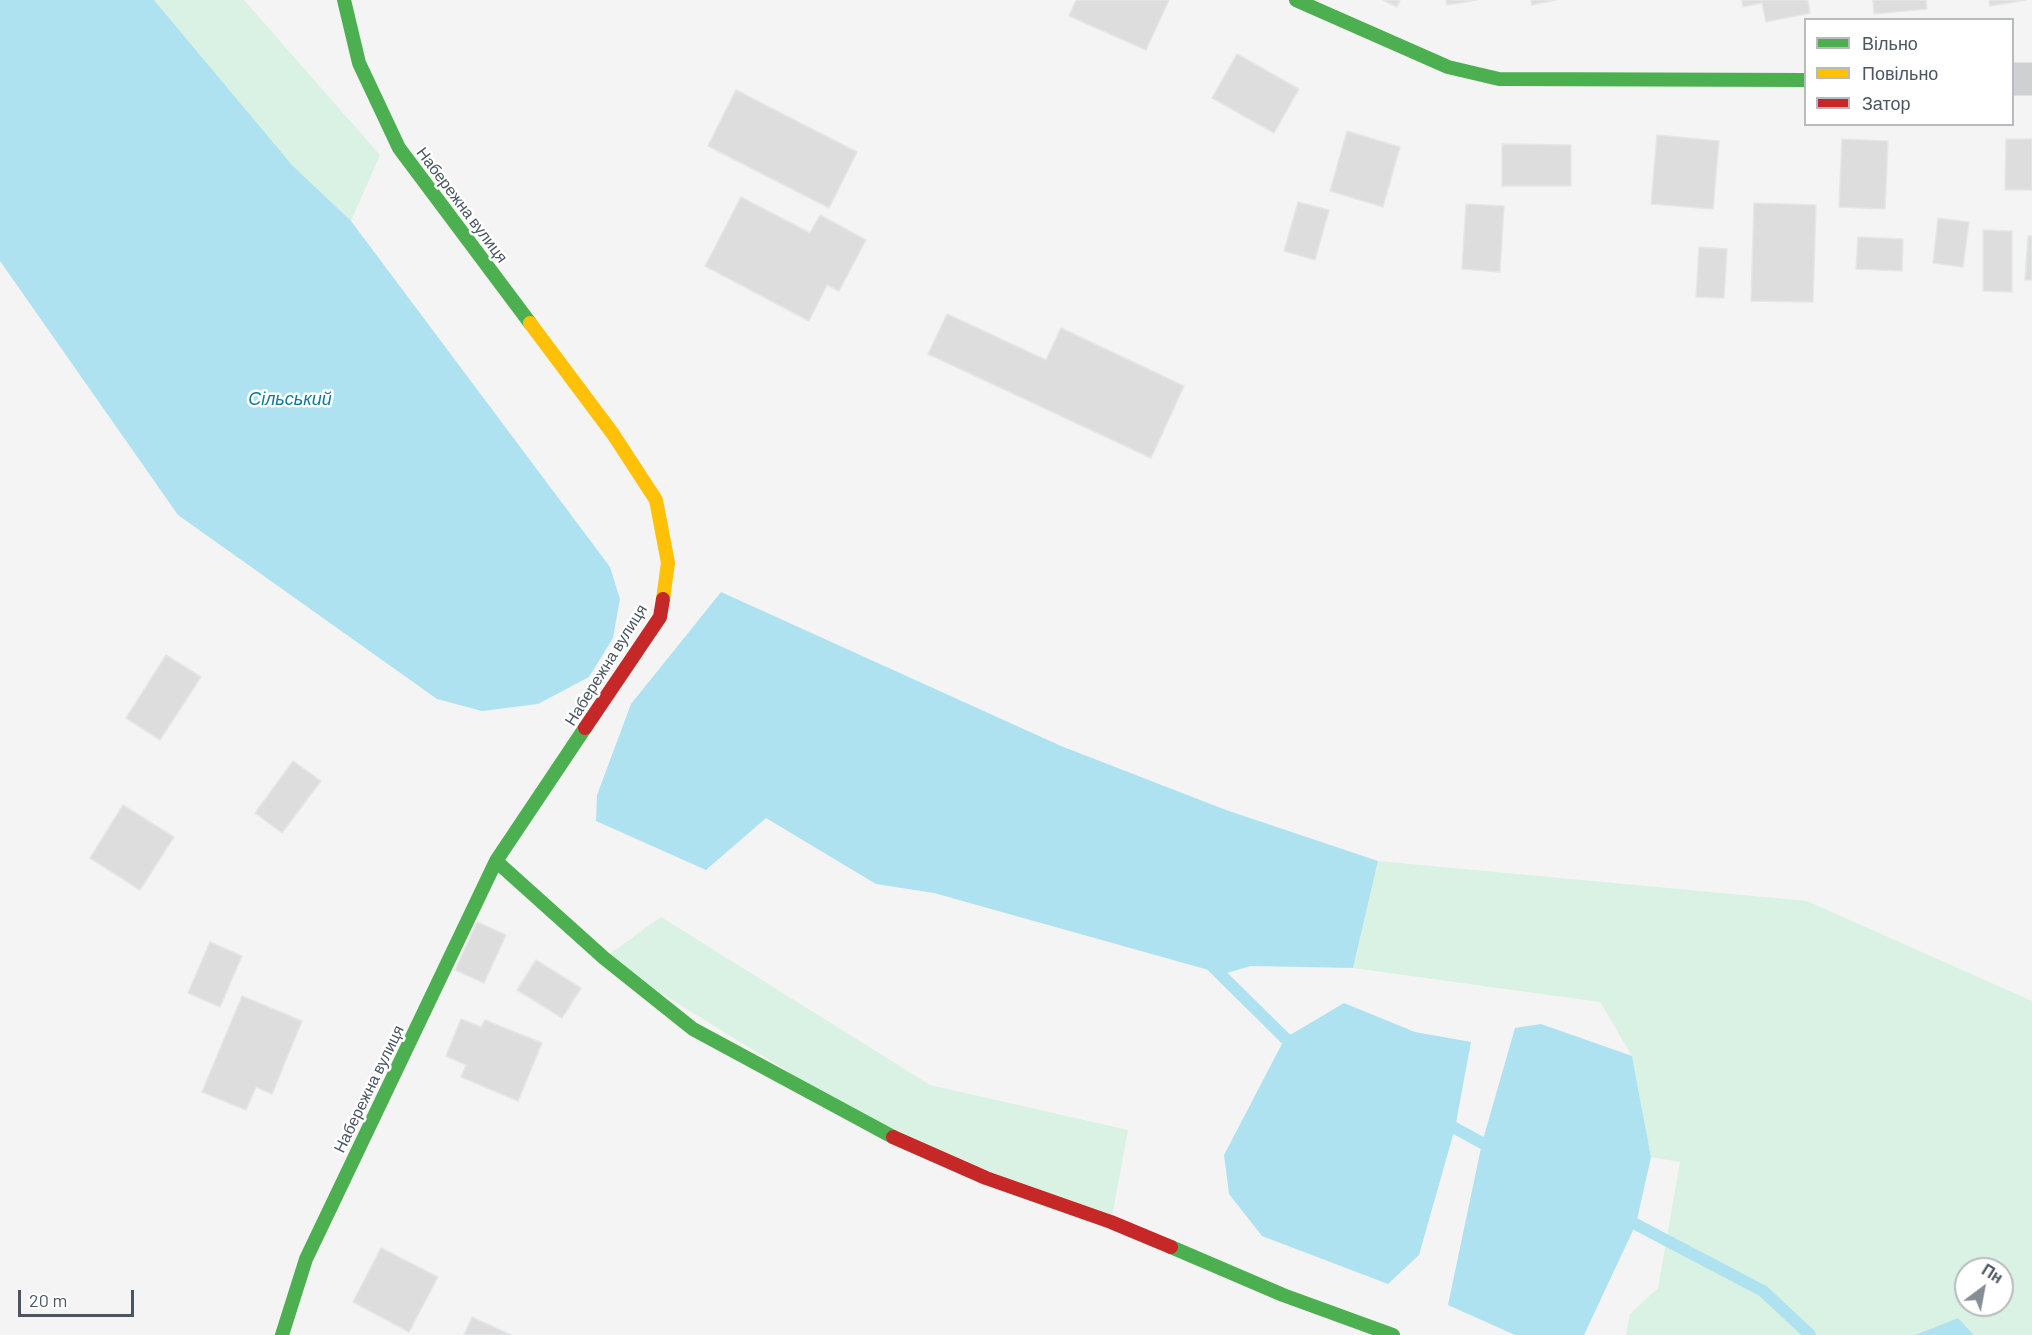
<!DOCTYPE html>
<meta charset="utf-8">
<style>
body{margin:0}
#map{position:relative;width:2032px;height:1335px;overflow:hidden;background:#f4f4f4;font-family:Barlow,sans-serif}
canvas{display:block}
.legend{position:absolute;left:1804px;top:18px;width:210px;height:108px;box-sizing:border-box;background:#fff;border:2px solid #b7bbc0;margin:0;padding:8px 10px;list-style:none;font-size:18px;color:#4a5661}
.legend li{display:flex;align-items:center;gap:12px;height:30px}
.legend b{width:30px;border:2px solid #b7bbc0}
.north{position:absolute;left:1954px;top:1257px;width:60px;height:60px;box-sizing:border-box;background:#fff;border:2px solid #b7bbc0;border-radius:50%;rotate:32deg;font-size:16px;font-weight:700;line-height:24px;text-align:center;color:#4a5661}
.north::after{content:'';display:block;margin:auto;width:21px;height:27px;background:#868d94;clip-path:polygon(50% 0,100% 100%,50% 72%,0 100%)}
.scale{position:absolute;left:18px;top:1290px;width:116px;height:27px;box-sizing:border-box;border:3px solid #4a5661;border-top:0;padding-left:8px;font-size:18px;line-height:21px;white-space:nowrap;color:#4a5661;-webkit-text-stroke:4px #fff;paint-order:stroke}
</style>
<div id="map">
<canvas width="2032" height="1335"></canvas>
<ul class="legend">
<li><b style="height:8px;background:#4caf50"></b>Вільно</li>
<li><b style="height:8px;background:#ffc107"></b>Повільно</li>
<li><b style="height:8px;background:#c62828"></b>Затор</li>
</ul>
<div class="north">Пн</div>
<div class="scale">20 m</div>
</div>
<script>
const g = document.querySelector('canvas').getContext('2d');
g.lineJoin = 'round';
function fillPath(path, color) { g.fillStyle = color; g.fill(path, 'evenodd'); }
const shape = rows => new Path2D(rows.map(r => 'M' + r).join(''));
function stroke(path, color, width, dash) { g.strokeStyle = color; g.lineWidth = width; g.lineCap = dash ? 'butt' : 'round'; g.setLineDash(dash || []); g.stroke(path); }
function write(font, color, halo, rows, align = 'center') {
  g.font = font + ' Barlow,sans-serif'; g.lineWidth = 5; g.setLineDash([]); g.textBaseline = 'middle'; g.strokeStyle = halo; g.fillStyle = color; for (const [text, x, y, turn = 0] of rows) {
    g.save(); g.translate(x, y); g.rotate((+turn || 0) * Math.PI / 180); g.textAlign = isNaN(turn) ? turn : align; if (halo) g.strokeText(text, 0, 0); g.fillText(text, 0, 0); g.restore();
  }
}
fillPath(shape([
 [154,0,244,0,380,155,351,221,292,165],
 [1378,861,1807,901,2032,1001,2032,1335,1974,1335,1958,1318,1915,1335,1626,1335,1630,1314,1658,1288,1680,1162,1651,1157,1632,1056,1600,1002,1353,968],
 [1966,1269,2002,1269,2002,1305,1966,1305],
 [661,917,930,1085,1128,1130,1111,1222,909,1146,604,958]
]), '#d9f2e3');
fillPath(shape([
 [0,0,154,0,292,165,351,221,610,567,620,599,613,638,589,677,538,704,482,711,437,699,178,515,0,261],
 [721,592,1061,746,1226,810,1378,861,1353,968,1251,966,1223,974,934,893,876,884,766,818,706,870,596,821,597,795,631,704],
 [1344,1003,1415,1032,1471,1042,1455,1128,1419,1255,1388,1284,1262,1236,1229,1194,1224,1155,1285,1038],
 [1541,1024,1632,1056,1651,1157,1636,1224,1584,1335,1515,1335,1448,1305,1482,1143,1515,1028],
 [1958,1318,1974,1335,1915,1335]
]), '#aee2f0');
stroke(shape([
 [1211,965,1285,1038,1299,1046],
 [1442,1121,1495,1150],
 [1622,1217,1763,1291,1810,1335]
]), '#aee2f0', 12);
const building = shape([
 [1076,0,1169,0,1146,50,1069,16,1076,0],
 [1383,0,1400,0,1397,7,1383,0],
 [1446,0,1477,0,1447,5,1446,0],
 [1531,0,1556,0,1532,5,1531,0],
 [1742,0,1808,0,1810,13,1766,22,1762,3,1743,7,1742,0],
 [1873,0,1926,0,1927,9,1874,14,1873,0],
 [1989,0,2026,0,1990,6,1989,0],
 [1237,54,1299,89,1274,133,1212,98,1237,54],
 [736,90,857,152,829,208,708,146,736,90],
 [1347,131,1400,147,1383,207,1330,191,1347,131],
 [1657,135,1719,141,1713,209,1651,204,1657,135],
 [1842,139,1888,141,1885,209,1839,207,1842,139],
 [2006,139,2032,139,2032,190,2005,190,2006,139],
 [1502,144,1571,145,1571,186,1502,186,1502,144],
 [741,197,810,233,820,215,866,240,839,291,827,285,809,321,705,266,741,197],
 [1298,202,1329,210,1315,260,1284,251,1298,202],
 [1754,203,1816,205,1813,302,1751,301,1754,203],
 [1466,204,1504,206,1500,272,1462,269,1466,204],
 [1938,218,1969,222,1963,267,1933,263,1938,218],
 [1983,230,2012,231,2012,292,1983,291,1983,230],
 [2028,236,2032,236,2032,280,2025,280,2028,236],
 [1858,237,1903,239,1902,271,1856,269,1858,237],
 [1699,247,1727,249,1724,298,1696,297,1699,247],
 [947,314,1046,360,1061,328,1184,386,1151,458,928,354,947,314],
 [166,655,201,677,160,740,126,718,166,655],
 [293,761,321,781,282,833,255,813,293,761],
 [123,805,174,837,140,890,90,858,123,805],
 [477,922,506,935,484,983,455,970,477,922],
 [210,942,242,956,220,1007,188,993,210,942],
 [536,960,581,988,562,1018,517,990,536,960],
 [242,996,302,1021,272,1094,256,1087,246,1110,202,1092,242,996],
 [461,1019,481,1027,485,1020,542,1043,518,1101,461,1077,466,1065,446,1056,461,1019],
 [381,1248,438,1277,409,1332,353,1302,381,1248],
 [472,1317,511,1335,464,1335,472,1317]
]);
fillPath(building, '#ddddde');
stroke(building, '#e5e6e7', 1.5);
stroke(shape([
 [2012,79,2032,79]
]), '#ced0d2', 33);
stroke(shape([
 [344,0,359,63,399,148,530,323],
 [1296,0,1448,67,1499,79,1806,80],
 [496,861,604,958,693,1029,893,1137],
 [1171,1247,1283,1295,1393,1335],
 [282,1335,306,1259,496,861,585,728]
]), '#4caf50', 14);
stroke(shape([
 [530,323,613,434,656,500,668,563,663,599]
]), '#ffc107', 14);
stroke(shape([
 [585,728,660,617,663,599],
 [893,1137,986,1178,1111,1222,1171,1247]
]), '#c62828', 14);
write('16px', '#4a5661', '#fff', [
 ["Набережна вулиця",462,205,53],
 ["Набережна вулиця",606,665,-58],
 ["Набережна вулиця",369,1089,-64]
]);
write('italic 18px', '#0c7c9b', '#fff', [
 ["Сільський",290,399]
]);
</script>
